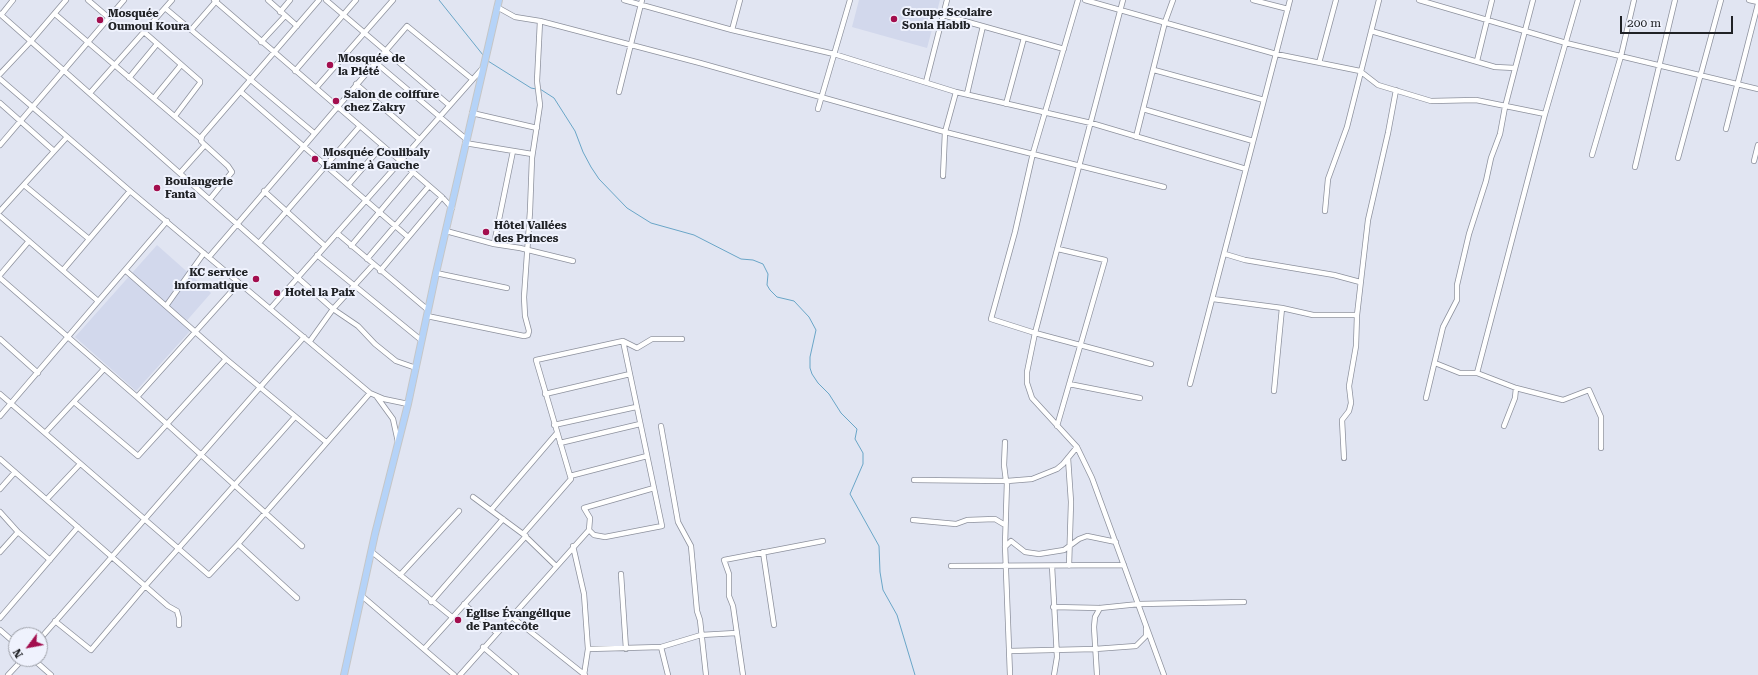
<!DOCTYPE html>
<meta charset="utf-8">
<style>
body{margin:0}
#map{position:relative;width:1758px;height:675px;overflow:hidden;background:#e1e5f2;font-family:"Roboto Serif",serif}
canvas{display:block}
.north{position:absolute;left:8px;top:627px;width:40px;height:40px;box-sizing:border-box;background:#eff2fd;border:1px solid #9c9fa7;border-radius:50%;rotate:238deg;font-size:11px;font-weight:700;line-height:16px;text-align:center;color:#202226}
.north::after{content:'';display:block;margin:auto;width:14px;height:18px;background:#a30e4e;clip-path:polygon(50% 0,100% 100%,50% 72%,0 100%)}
.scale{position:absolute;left:1620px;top:16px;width:113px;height:18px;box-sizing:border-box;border:2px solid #202226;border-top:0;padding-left:5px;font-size:12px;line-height:14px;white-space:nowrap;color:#202226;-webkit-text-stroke:3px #eff2fd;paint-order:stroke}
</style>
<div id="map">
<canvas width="1758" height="675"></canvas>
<div class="north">N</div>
<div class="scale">200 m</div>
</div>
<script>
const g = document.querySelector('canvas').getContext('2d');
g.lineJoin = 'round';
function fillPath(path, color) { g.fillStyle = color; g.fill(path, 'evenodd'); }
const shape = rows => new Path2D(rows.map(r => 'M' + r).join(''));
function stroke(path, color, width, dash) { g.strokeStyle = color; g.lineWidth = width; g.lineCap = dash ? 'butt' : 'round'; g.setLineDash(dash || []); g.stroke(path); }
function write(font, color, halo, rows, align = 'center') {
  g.font = font + ' "Roboto Serif",serif'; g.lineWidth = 4; g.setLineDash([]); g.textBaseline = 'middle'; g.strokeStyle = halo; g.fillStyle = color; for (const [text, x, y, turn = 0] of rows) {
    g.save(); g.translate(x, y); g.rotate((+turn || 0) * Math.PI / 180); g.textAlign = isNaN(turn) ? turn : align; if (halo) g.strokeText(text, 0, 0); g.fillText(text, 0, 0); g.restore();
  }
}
fillPath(shape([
 [859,0,940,0,927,48,852,27],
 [157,245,211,293,183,325,190,331,136,391,75,337]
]), '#d2d8ec');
stroke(shape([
 [439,0,483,55],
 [488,61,531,88,536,89],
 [540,89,554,98,575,131,583,152,591,167,599,179,627,208,651,223,694,235,741,259,753,260,763,264,768,274,767,285,770,290,777,297,794,301,809,317,816,330,810,357,810,368,812,374,818,383,829,394,841,413,857,429,855,439,863,453,863,464,850,494,879,546,880,572,883,590,897,615,915,675]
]), '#69a5c7', 1);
const minor = shape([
 [88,0,109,18],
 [214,0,360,126,442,197,452,208],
 [268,0,297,26],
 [326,0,449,105],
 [624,0,732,30,834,54,956,92,1091,123,1246,169],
 [1078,0,1033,153,1015,232,991,319,1035,333,1151,364],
 [1085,0,1276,54,1360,71,1378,85,1431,101,1476,100,1545,114],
 [1123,0,1035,333,1027,372,1027,383,1032,398,1077,447,1092,478,1164,675],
 [1253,0,1288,9],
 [1419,0,1566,43,1758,89],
 [1749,0,1758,2],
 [497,7,515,17,540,21,700,63,945,132,1164,187],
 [165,8,314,133],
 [280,12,290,0],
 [0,14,333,309,358,326,375,344,396,361,416,368],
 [55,14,201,139],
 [1,15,13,0],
 [943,15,1064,49],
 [191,30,217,0],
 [732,30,740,0],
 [1371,31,1495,67,1515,68],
 [144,32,200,81,200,83,175,116],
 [261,42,285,16],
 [1477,61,1492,0],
 [375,62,466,139],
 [1319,63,1336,0],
 [1154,70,1264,100],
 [295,71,356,0],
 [0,74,31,41,66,0],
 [129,78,157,44],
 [0,79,130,191,370,393,384,399,408,404],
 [926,82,947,0],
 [356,84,419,139],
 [316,88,393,0],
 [241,92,408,237],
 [619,92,642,0],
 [90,93,172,0],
 [967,94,983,26],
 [154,98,181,65],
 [0,103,54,151],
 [1006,104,1024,38],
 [818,109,850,0],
 [1143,109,1253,141],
 [472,113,537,128],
 [1726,129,1758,4],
 [1136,137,1165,22,1173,0],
 [465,143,532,154],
 [0,145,124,0],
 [205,145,228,166,232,172,210,199],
 [1592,155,1621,56,1634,0],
 [1678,158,1721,0],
 [1754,161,1758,145],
 [1635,167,1675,0],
 [180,173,205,145,201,141,202,136,319,0],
 [943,176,945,132,956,92],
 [24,185,89,239],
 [348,185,382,146],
 [264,191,325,246],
 [0,211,67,137],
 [1325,211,1328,179,1347,127,1379,0],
 [0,216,98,301],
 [446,231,494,244,520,248,573,261],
 [337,233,428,310],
 [259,243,360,126],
 [494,244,513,151],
 [351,246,413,172],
 [1225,254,1245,260,1334,275,1360,282],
 [317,255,421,340],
 [209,257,407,26,472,79],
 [367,259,429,186],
 [63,270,130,191],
 [125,270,226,359,326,442],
 [380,271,442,197],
 [436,273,507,288],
 [0,275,29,241],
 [0,278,137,397,302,546],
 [1213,299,1282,308,1313,315,1357,315],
 [166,306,204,253],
 [270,309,481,70],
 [427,316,524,336,528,335,529,331,525,316,524,297,530,211,532,158,540,105,537,81,540,21],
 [0,339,38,373],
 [310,341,333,309,373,265],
 [1435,363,1460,373,1477,373,1516,388,1563,400,1589,390,1601,417,1601,448],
 [1477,373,1545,114,1578,0],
 [1069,384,1140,398],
 [1190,384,1290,0],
 [1274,391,1282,308],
 [0,394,209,575,238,544,370,393],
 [545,394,630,374],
 [137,397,239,283],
 [377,397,393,419,398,442],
 [1426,398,1443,327,1457,300,1457,285,1469,234,1486,181,1491,158,1500,134,1505,107,1533,0],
 [74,402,138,456,226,359],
 [0,416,167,221],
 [554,425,636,407],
 [661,426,678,522,691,546,697,611,700,620,706,675],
 [1057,426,1105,260,1058,249],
 [1504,426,1515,398,1516,388],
 [45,433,104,369],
 [1005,442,1004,465,1006,481],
 [560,443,640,424],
 [1068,458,1071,502,1069,566],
 [1344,458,1342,420,1349,411,1351,403,1349,386,1356,346,1357,315,1368,220,1388,133,1396,90],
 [0,459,168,606,177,611,179,618,179,625],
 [570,476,647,456],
 [914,480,1007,481,1032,479,1057,469,1063,464,1077,447],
 [1007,481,1005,545,1010,675],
 [0,489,15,472],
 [473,497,523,534,556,566],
 [47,499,80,464],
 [491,510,557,433],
 [0,512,18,532,50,560],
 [913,520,956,524,967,520,995,519,1005,525],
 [589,530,594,535,605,537,662,526,623,341],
 [523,534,571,479,536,360,623,341,637,348,652,339,682,339],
 [238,544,297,598],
 [573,546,584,594,588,649,584,675],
 [1005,547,1011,541,1025,552,1039,554,1064,550,1079,539,1087,536,1116,542],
 [0,552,18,532],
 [372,552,452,617],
 [763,552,774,625],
 [951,566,1124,565],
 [1052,566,1057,657,1054,675],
 [621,574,626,649],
 [400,575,459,511],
 [362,596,454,675],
 [431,602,503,519],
 [464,604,497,633],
 [1053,607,1100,608,1139,604,1244,602],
 [512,617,585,675],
 [0,618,78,527],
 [55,621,91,650,146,585,294,418],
 [0,630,16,644],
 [40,639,304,337],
 [483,647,516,675],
 [661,647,668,675],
 [424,649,526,536],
 [588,649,661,647,701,635,736,633],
 [1009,651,1095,649,1136,646,1146,636,1146,628],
 [33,659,51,675],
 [8,675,23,659],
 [460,675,589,530,590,518,584,508,654,488],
 [743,675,733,606,729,596,729,574,724,560,823,541],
 [1097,675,1094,627,1095,617,1100,608]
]);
const major = shape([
 [344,675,375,534,408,404,436,273,499,0]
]);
stroke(minor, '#8d919d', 6);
stroke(major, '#c5c6c7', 8);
stroke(minor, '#fff', 4.5);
stroke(major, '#b5d3f8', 6);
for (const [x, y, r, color] of [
 [894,19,4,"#a30e4e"],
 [100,20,4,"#a30e4e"],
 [330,65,4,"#a30e4e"],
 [336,101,4,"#a30e4e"],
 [315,159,4,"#a30e4e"],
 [157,188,4,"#a30e4e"],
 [486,232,4,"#a30e4e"],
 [256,279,4,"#a30e4e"],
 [277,293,4,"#a30e4e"],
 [458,620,4,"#a30e4e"]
]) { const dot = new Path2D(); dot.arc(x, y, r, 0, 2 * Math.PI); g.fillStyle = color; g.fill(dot); stroke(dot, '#eff2fd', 1.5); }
write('bold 11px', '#202226', '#eff2fd', [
 ["Groupe Scolaire",902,13],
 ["Sonia Habib",902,26],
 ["Mosquée",108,14],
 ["Oumoul Koura",108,27],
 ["Mosquée de",338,59],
 ["la Piété",338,72],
 ["Salon de coiffure",344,95],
 ["chez Zakry",344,108],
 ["Mosquée Coulibaly",323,153],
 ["Lamine à Gauche",323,166],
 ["Boulangerie",165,182],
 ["Fanta",165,195],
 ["Hôtel Vallées",494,226],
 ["des Princes",494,239],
 ["KC service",248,273,"right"],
 ["informatique",248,286,"right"],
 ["Hotel la Paix",285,293],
 ["Eglise Évangélique",466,614],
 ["de Pantecôte",466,627]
], 'left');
</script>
